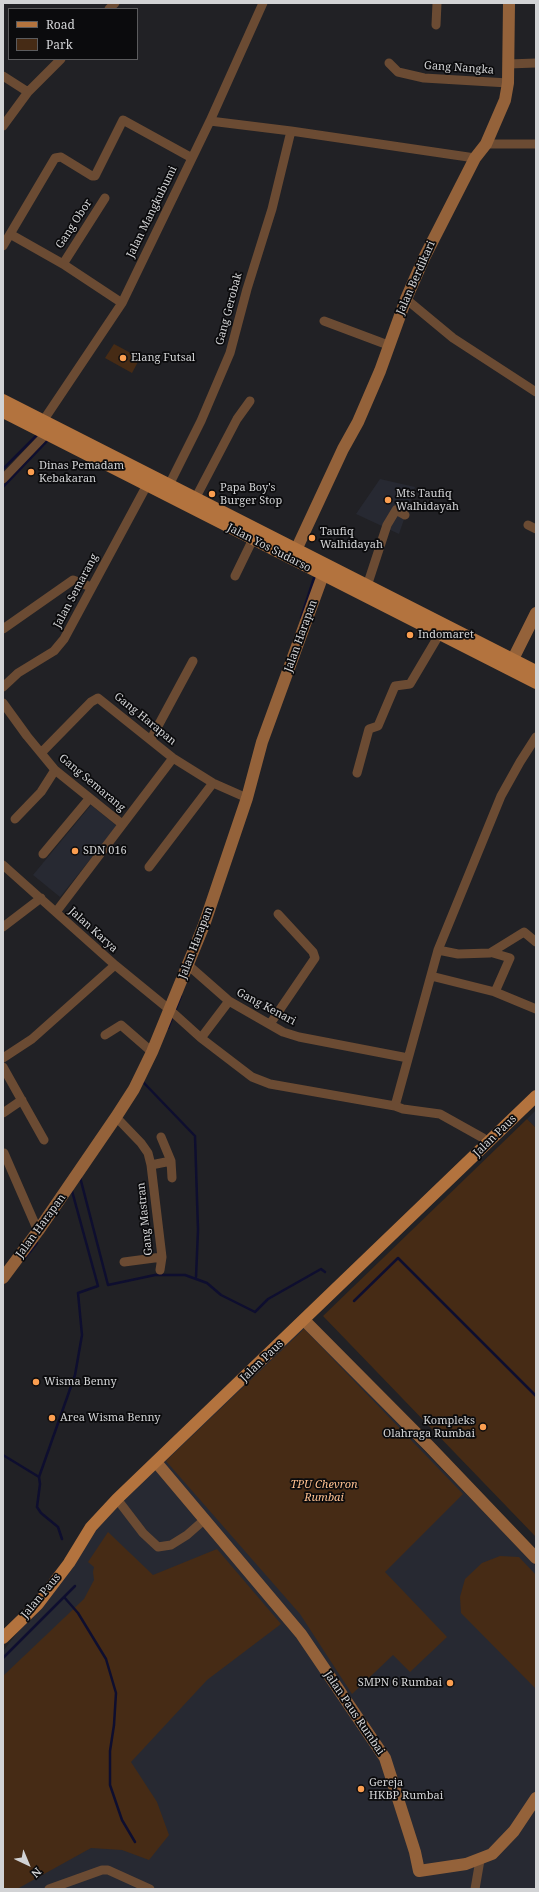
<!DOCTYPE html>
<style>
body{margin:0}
#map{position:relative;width:539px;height:1892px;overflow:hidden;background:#212125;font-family:"Noto Serif",serif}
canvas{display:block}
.frame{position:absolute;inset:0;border:4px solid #d2d3d5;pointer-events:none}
.legend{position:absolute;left:8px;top:8px;width:130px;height:52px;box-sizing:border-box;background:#0b0b0d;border:1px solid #5b5b5d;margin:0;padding:5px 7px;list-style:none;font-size:12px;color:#d2d3d5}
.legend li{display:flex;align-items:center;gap:8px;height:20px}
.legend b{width:20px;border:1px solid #5b5b5d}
.north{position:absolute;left:8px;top:1844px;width:40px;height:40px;-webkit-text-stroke:3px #0b0b0d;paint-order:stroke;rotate:136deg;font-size:11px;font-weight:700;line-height:16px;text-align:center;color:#d2d3d5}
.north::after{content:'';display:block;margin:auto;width:14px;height:18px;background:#d2d3d5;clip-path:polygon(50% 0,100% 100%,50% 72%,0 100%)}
</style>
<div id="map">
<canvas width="539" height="1892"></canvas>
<div class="frame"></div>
<ul class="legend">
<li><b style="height:5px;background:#b3733e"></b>Road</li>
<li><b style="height:11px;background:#462b15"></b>Park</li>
</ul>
<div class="north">N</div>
</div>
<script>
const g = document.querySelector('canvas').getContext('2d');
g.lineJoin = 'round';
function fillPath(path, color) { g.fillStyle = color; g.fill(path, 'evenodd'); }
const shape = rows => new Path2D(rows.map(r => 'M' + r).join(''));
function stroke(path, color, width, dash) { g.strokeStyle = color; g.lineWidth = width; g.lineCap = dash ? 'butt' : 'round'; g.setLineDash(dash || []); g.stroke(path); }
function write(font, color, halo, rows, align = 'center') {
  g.font = font + ' "Noto Serif",serif'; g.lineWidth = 3.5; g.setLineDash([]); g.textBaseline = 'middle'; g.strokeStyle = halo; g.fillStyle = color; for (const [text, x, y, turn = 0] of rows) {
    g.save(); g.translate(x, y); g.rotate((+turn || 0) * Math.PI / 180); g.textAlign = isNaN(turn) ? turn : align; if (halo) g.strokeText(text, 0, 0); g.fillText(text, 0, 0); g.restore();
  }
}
fillPath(shape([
 [380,479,415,487,399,534,356,514],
 [91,805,117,826,60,897,33,875],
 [536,1110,536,1128,527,1119],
 [303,1326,536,1566,536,1889,3,1889,3,1651,51,1590,90,1528]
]), '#272932');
fillPath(shape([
 [114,344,140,358,132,373,105,358],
 [527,1119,536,1128,536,1537,323,1316],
 [304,1329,463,1494,385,1572,447,1637,410,1672,393,1655,352,1694,300,1614,166,1461],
 [108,1532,153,1575,217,1549,281,1624,207,1680,131,1762,157,1802,169,1835,149,1860,122,1850,91,1848,17,1889,3,1889,3,1676,84,1599,94,1580,93,1572,94,1567,88,1562],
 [500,1556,519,1557,536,1575,536,1689,461,1613,460,1597,465,1579,482,1563]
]), '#462b15');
stroke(shape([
 [3,469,38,434],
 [3,487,49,439],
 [301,618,314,578],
 [175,1011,181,996],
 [168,1028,173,1016],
 [143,1082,195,1136,198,1230,196,1277],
 [80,1177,108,1285,155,1275,185,1275,207,1283,221,1295,255,1312,268,1299,321,1269,325,1272],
 [25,1258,37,1243],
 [354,1301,398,1258,536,1396],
 [3,1455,39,1477],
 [62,1539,58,1527,41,1513,37,1507,40,1484,39,1477,75,1375,82,1335,78,1293,98,1286,72,1191],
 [64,1597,78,1613,106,1659,116,1693,114,1725,110,1751,110,1785,122,1820,135,1842],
 [3,1658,75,1586]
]), '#0e0e2f', 2.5);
stroke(shape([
 [109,9,115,3],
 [436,25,437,3],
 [389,63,398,72,424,78,508,83],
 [508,64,536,63],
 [3,76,28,92],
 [210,121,291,131,475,158],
 [3,126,28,92,61,59],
 [486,144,536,144],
 [10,234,63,264,122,303],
 [3,246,55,158,61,157,92,176,95,176,123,120,192,158],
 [63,264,105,198],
 [406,299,453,338,536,392],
 [324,321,388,345],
 [43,421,122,303,210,121,263,3],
 [3,479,47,433],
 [169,485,201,421,230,353,247,289,272,209,291,131],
 [195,499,237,419,250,401],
 [528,525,536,529],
 [235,576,253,539],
 [367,586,387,525,396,510,405,515],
 [3,629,73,580,91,587],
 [3,687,18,673,54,651,64,639,147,485],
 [3,703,27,736,55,770,122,824],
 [151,739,193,661],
 [41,753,91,702,98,698,173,758,213,783,247,798],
 [357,773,369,729,378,726,395,686,410,684,439,635],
 [15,819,41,792,55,770],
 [43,854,89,799],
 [3,865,115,965,170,1010,201,1038,252,1077,270,1084,395,1106,403,1109,440,1114,483,1138],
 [149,867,213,783],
 [56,912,173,758],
 [3,927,41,898],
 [438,950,458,954,490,953,524,932,536,942],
 [188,965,229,1001,283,1032,299,1037,408,1058],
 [431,976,495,992,510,958,493,953],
 [495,992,536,1009],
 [270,1024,315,958,313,952,278,914],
 [105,1035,121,1025,152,1052],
 [201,1038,229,1001],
 [3,1058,32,1039,115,965],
 [3,1067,44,1140],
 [395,1106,438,950,501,796,520,762,536,737],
 [3,1113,22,1100],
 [116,1117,141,1143,148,1153,151,1165,162,1257,160,1270],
 [161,1137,171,1161,172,1178],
 [4,1153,38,1231],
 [151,1165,171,1161],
 [124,1262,162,1257],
 [117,1499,143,1533,158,1547,171,1545,187,1535,204,1520],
 [49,1889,102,1870,108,1870,150,1889],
 [475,1889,480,1860]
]), '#6b4b33', 9);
stroke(shape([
 [296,550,343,449,358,422,380,371,406,299,424,258,475,158,486,144,505,100,508,83,509,3],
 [513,659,536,613],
 [3,1278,38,1231,116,1117,134,1089,152,1052,204,925,247,798,262,742,323,575],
 [304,1320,429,1446,536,1558],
 [156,1462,301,1634,385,1758,415,1852,419,1871,466,1864,492,1854,514,1831,536,1798]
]), '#94623a', 12);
stroke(shape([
 [3,400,536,671],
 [3,412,536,683],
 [3,1638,38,1604,69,1563,91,1527,117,1499,536,1096]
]), '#b3733e', 12);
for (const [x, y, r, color] of [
 [123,358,4,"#fb9e50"],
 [31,472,4,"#fb9e50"],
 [212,494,4,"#fb9e50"],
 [388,500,4,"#fb9e50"],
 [312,538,4,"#fb9e50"],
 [410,635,4,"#fb9e50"],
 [75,851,4,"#fb9e50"],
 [36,1382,4,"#fb9e50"],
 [52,1418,4,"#fb9e50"],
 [483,1427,4,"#fb9e50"],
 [450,1683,4,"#fb9e50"],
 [361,1789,4,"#fb9e50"]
]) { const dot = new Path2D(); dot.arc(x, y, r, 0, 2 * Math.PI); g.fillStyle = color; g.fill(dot); stroke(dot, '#0b0b0d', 1.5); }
write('11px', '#d2d3d5', '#0b0b0d', [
 ["Gang Nangka",459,68,4],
 ["Jalan Mangkubumi",152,212,-64],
 ["Gang Obor",74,224,-57],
 ["Jalan Berdikari",416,278,-66],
 ["Gang Gerobak",229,309,-75],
 ["Jalan Yos Sudarso",269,548,27],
 ["Jalan Semarang",76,591,-62],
 ["Jalan Harapan",301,636,-70],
 ["Gang Harapan",145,719,39],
 ["Gang Semarang",92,783,40],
 ["Jalan Karya",93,930,42],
 ["Jalan Harapan",196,943,-69],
 ["Gang Kenari",266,1007,28],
 ["Jalan Paus",495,1136,-44],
 ["Gang Mastran",145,1219,-96],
 ["Jalan Harapan",41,1226,-54],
 ["Jalan Paus",262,1361,-44],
 ["Jalan Paus",41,1596,-50],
 ["Jalan Paus Rumbai",354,1713,56]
]);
write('11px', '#d2d3d5', '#0b0b0d', [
 ["Elang Futsal",131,358],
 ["Dinas Pemadam",39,466],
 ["Kebakaran",39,479],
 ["Papa Boy's",220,488],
 ["Burger Stop",220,501],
 ["Mts Taufiq",396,494],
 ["Walhidayah",396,507],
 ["Taufiq",320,532],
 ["Walhidayah",320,545],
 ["Indomaret",418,635],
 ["SDN 016",83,851],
 ["Wisma Benny",44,1382],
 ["Area Wisma Benny",60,1418],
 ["Kompleks",475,1421,"right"],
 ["Olahraga Rumbai",475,1434,"right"],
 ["SMPN 6 Rumbai",442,1683,"right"],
 ["Gereja",369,1783],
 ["HKBP Rumbai",369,1796]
], 'left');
write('italic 11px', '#fec090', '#0b0b0d', [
 ["TPU Chevron",324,1485],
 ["Rumbai",324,1498]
]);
</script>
